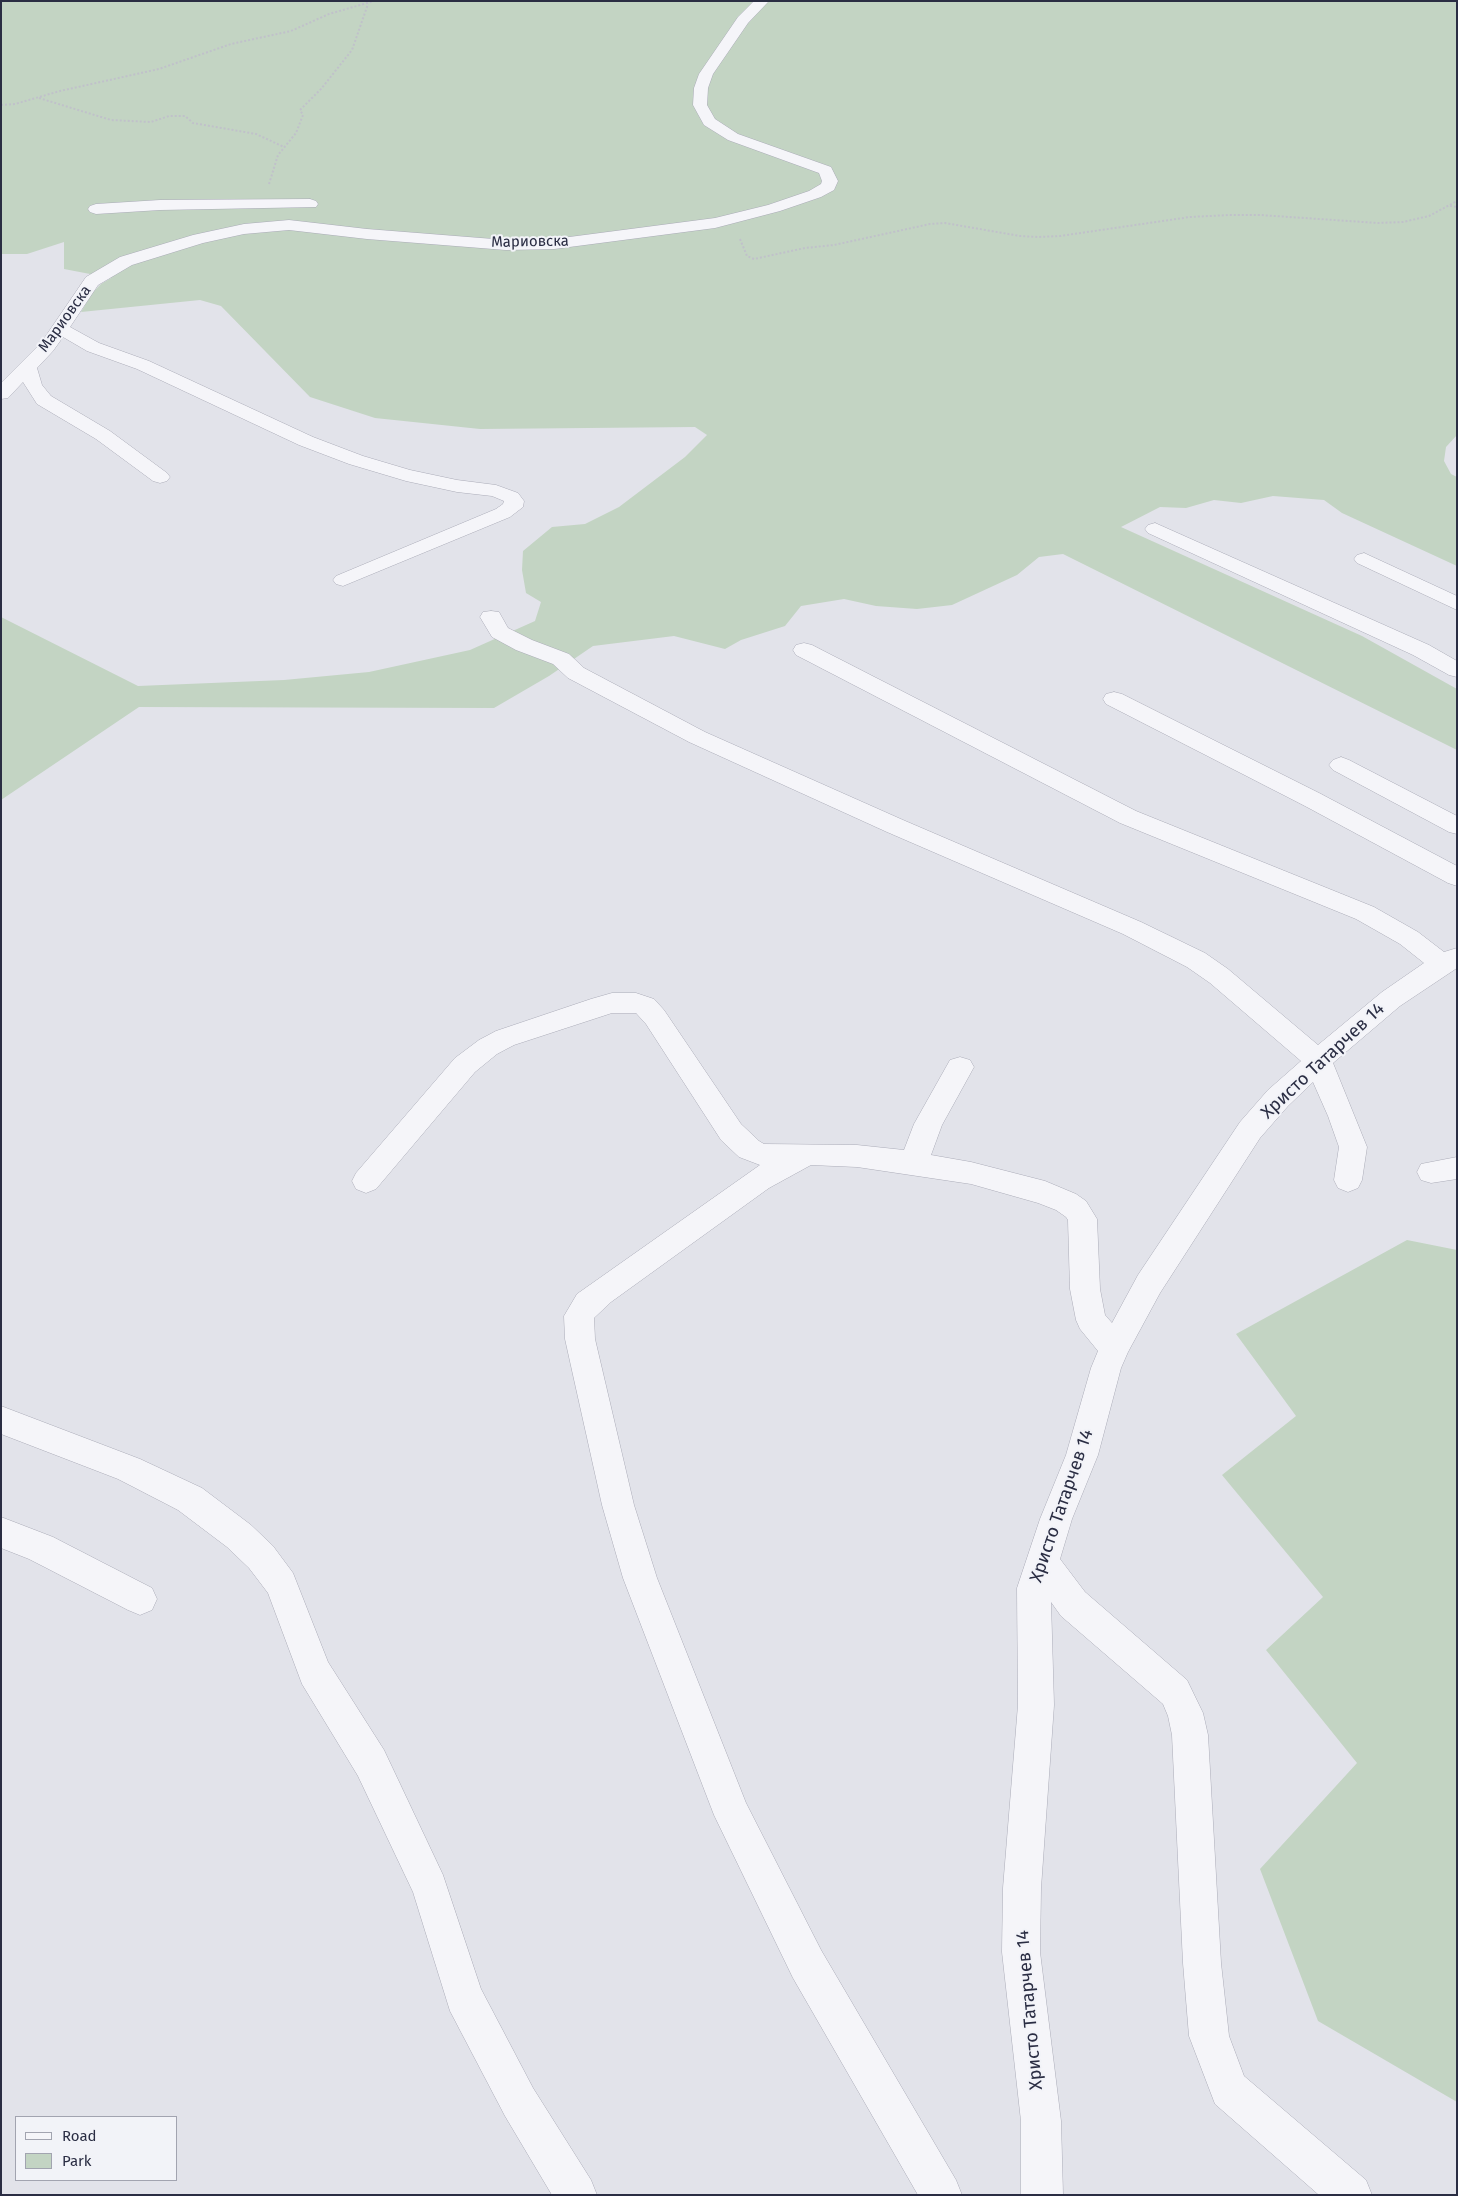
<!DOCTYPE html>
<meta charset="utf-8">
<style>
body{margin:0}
#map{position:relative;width:1458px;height:2196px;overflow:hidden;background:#e2e3ea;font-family:"Fira Sans",sans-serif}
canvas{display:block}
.frame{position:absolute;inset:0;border:2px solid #2a2d43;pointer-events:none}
.legend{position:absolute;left:15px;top:2116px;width:162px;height:65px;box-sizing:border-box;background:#f2f3f8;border:1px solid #a2a4b0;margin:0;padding:6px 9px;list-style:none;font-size:15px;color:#2a2d43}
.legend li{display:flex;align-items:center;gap:10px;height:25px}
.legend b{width:25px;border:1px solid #a2a4b0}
</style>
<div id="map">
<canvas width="1458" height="2196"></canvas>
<div class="frame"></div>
<ul class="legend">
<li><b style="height:6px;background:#f5f5f9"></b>Road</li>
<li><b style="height:14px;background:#c3d4c3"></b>Park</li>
</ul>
</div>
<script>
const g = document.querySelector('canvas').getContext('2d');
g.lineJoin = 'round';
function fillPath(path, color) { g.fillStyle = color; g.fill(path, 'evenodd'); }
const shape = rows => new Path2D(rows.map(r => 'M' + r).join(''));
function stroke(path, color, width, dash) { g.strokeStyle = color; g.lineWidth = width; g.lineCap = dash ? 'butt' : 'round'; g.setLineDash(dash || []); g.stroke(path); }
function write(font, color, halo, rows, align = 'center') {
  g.font = font + ' "Fira Sans",sans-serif'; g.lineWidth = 4; g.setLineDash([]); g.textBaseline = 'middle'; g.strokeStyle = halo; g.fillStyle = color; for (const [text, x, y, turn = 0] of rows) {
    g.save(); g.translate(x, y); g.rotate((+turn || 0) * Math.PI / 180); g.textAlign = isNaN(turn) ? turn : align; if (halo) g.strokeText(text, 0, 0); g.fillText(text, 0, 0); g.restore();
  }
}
fillPath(shape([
 [1,1,1457,1,1457,435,1446,447,1444,461,1451,474,1457,477,1457,566,1342,513,1324,500,1273,496,1241,503,1214,500,1186,508,1160,507,1121,527,1362,636,1457,689,1457,750,1063,554,1039,557,1017,575,952,605,917,609,876,606,844,599,801,606,785,626,741,640,725,649,674,636,593,646,549,676,494,708,139,707,1,800,1,617,138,686,284,680,369,672,470,650,535,621,541,602,526,593,522,570,523,551,552,527,585,524,619,507,685,457,707,435,695,427,480,429,375,418,310,397,221,306,200,300,81,312,92,293,101,284,111,278,64,269,64,242,27,254,1,254],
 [1407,1240,1457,1250,1457,2102,1318,2021,1260,1869,1357,1763,1266,1650,1323,1597,1222,1475,1296,1416,1236,1334]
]), '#c3d4c3');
const minor = shape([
 [754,1,769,1,748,23,713,74,708,88,707,105,715,119,738,134,831,167,838,181,834,190,821,197,780,211,715,228,554,249,506,250,367,239,289,230,244,234,203,243,132,265,98,285,70,327,99,343,149,361,313,437,363,456,410,470,457,480,496,485,518,493,524,501,523,507,510,517,343,586,336,584,333,580,336,576,496,509,503,504,504,501,492,496,457,492,406,481,349,464,299,445,137,369,87,351,63,337,53,351,37,368,42,385,51,396,110,431,167,473,170,477,167,481,160,483,153,481,96,439,37,404,23,382,8,398,1,399,1,383,41,343,86,277,120,257,193,235,244,224,289,220,367,229,506,240,554,239,715,218,768,205,809,191,821,184,822,181,819,173,728,140,704,125,693,105,694,88,699,74,738,17,754,1],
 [310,199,316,201,318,204,316,207,160,210,96,214,90,212,88,209,90,206,96,204,160,200,310,199],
 [1155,523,1429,645,1457,661,1457,677,1449,675,1413,655,1148,533,1145,529,1148,525,1155,523],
 [1364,553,1457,596,1457,610,1357,563,1354,559,1357,555,1364,553],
 [491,611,499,612,508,628,532,640,569,654,584,668,705,732,903,820,1141,922,1205,953,1228,969,1318,1045,1382,992,1424,963,1400,944,1356,919,1120,823,796,655,793,650,796,645,804,643,812,645,1136,811,1374,907,1418,932,1444,952,1457,948,1457,968,1400,1006,1333,1063,1367,1147,1362,1180,1358,1188,1348,1192,1338,1188,1334,1180,1339,1147,1328,1116,1313,1082,1288,1106,1260,1138,1160,1293,1128,1352,1121,1368,1098,1455,1072,1519,1060,1559,1085,1592,1187,1680,1203,1713,1208,1735,1221,1963,1229,2036,1244,2076,1366,2180,1372,2195,1319,2195,1215,2104,1189,2036,1183,1963,1172,1735,1168,1716,1163,1704,1061,1616,1051,1602,1054,1705,1041,1888,1040,1952,1061,2121,1063,2195,1021,2195,1021,2121,1002,1952,1003,1888,1018,1705,1017,1588,1040,1519,1066,1455,1091,1368,1098,1351,1080,1329,1076,1320,1070,1289,1068,1220,1066,1217,1056,1210,1038,1203,971,1184,857,1167,811,1165,769,1188,611,1302,594,1318,595,1339,634,1505,657,1578,746,1803,821,1950,956,2180,962,2195,918,2195,793,1978,714,1815,623,1578,602,1505,565,1339,564,1316,577,1294,760,1165,739,1157,721,1140,646,1024,636,1013,612,1013,514,1045,497,1054,475,1072,376,1189,366,1193,356,1189,352,1181,356,1173,455,1058,479,1040,496,1031,591,999,612,993,636,993,654,999,664,1010,741,1124,759,1141,764,1144,857,1145,904,1150,914,1124,950,1060,960,1057,970,1060,974,1067,942,1125,931,1155,971,1162,1045,1181,1076,1194,1086,1201,1097,1219,1100,1289,1105,1315,1112,1323,1138,1275,1240,1122,1268,1090,1301,1061,1210,983,1187,967,1123,934,887,832,689,742,568,678,553,664,516,650,492,637,480,617,483,612,491,611],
 [1114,692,1122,694,1321,794,1457,866,1457,886,1448,883,1305,806,1106,704,1103,699,1106,694,1114,692],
 [1341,757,1349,760,1457,816,1457,834,1449,832,1333,770,1329,765,1333,760,1341,757],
 [1457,1157,1457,1179,1431,1183,1421,1180,1417,1172,1421,1164,1457,1157],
 [1,1406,140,1459,202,1488,251,1525,273,1546,293,1573,328,1662,384,1750,443,1875,481,1989,533,2088,591,2180,597,2195,552,2195,505,2116,450,2011,413,1892,358,1776,302,1684,268,1593,249,1568,227,1547,178,1510,118,1479,1,1434,1,1406],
 [1,1517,53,1537,152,1588,157,1599,152,1610,140,1615,128,1610,29,1559,1,1548,1,1517]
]);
stroke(minor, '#abacb8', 1);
stroke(shape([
 [39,98,111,120,151,122,169,116,185,116,193,123,256,134,284,147],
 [1,105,15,104,60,91,159,69,231,44,291,31,329,14,374,1],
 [269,184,278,155,296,133,303,115,300,110,321,89,352,50,368,4],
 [1450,206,1457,207],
 [740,239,747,256,754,259,805,248,834,245,930,224,945,223,1020,236,1038,237,1060,236,1190,217,1230,215,1260,215,1378,223,1403,222,1429,216,1457,201]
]), '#c0c1ca', 2, [2, 2]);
fillPath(minor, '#f5f5f9');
write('15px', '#2a2d43', '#f2f3f8', [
 ["Мариовска",530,242,-1],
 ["Мариовска",65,319,-54]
]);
write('18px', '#2a2d43', '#f2f3f8', [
 ["Христо Татарчев 14",1323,1061,-43],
 ["Христо Татарчев 14",1062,1506,-71],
 ["Христо Татарчев 14",1030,2010,-95]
]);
</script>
